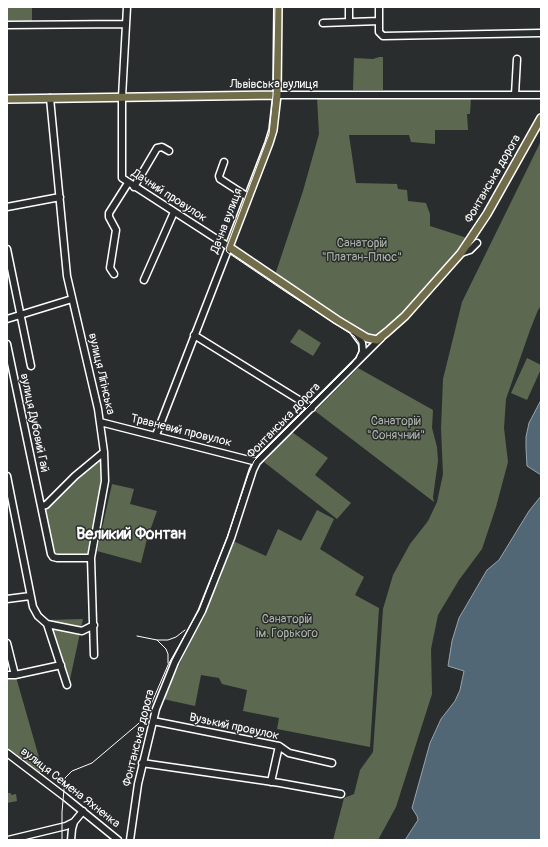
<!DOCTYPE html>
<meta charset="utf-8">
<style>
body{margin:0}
#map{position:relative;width:548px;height:847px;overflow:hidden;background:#2a2d2e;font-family:Pangolin,sans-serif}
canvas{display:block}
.frame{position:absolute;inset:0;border:8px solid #fff;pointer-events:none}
</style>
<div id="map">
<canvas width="548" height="847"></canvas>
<div class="frame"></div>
</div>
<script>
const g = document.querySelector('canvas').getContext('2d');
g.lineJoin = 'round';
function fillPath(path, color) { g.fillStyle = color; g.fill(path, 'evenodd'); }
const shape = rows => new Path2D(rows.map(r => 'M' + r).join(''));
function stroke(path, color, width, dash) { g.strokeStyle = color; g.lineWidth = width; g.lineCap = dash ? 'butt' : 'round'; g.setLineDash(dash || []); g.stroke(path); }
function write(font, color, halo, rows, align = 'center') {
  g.font = font + ' Pangolin,sans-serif'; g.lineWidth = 3; g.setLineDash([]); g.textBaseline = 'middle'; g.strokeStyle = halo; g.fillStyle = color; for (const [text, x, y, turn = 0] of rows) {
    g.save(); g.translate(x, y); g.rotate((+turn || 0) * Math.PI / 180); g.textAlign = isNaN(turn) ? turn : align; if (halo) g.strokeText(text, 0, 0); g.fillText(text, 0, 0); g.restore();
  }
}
fillPath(shape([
 [7,7,32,7,32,21,7,21],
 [379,57,383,57,383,90,353,90,354,58,373,59],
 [397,97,471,97,470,114,467,114,468,130,435,130,435,144,411,142,409,135,349,135,356,183,397,184,398,189,407,190,408,201,426,203,430,214,430,226,467,238,464,244,404,313,377,338,371,337,275,275,303,191,319,134,317,98],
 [541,141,541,306,538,310,530,330,506,399,504,428,508,462,496,507,482,549,459,580,438,615,431,649,432,694,396,807,378,840,333,840,344,798,354,794,360,770,373,752,383,609,393,575,410,544,428,521,437,502,443,474,441,429,443,379,462,302],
 [299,329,321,343,313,356,290,342],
 [527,358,541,365,541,369,527,400,511,393],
 [358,368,433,410,432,428,437,447,438,461,433,497,434,502,315,411],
 [292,432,328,458,315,475,351,503,337,519,264,462],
 [103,452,104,481,90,556,54,558,45,506],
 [112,484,134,489,130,504,157,511,147,539,141,563,97,551],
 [317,510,334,519,320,549,364,577,355,595,379,608,370,747,277,729,279,718,243,711,247,690,222,684,219,678,201,675,195,706,163,699,219,581,233,541,266,556,278,529,301,541],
 [83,619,69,684,47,620],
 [16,677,42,768,40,777,7,751,7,678],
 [7,793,11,793,11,795,16,794,17,801,7,803]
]), '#5c6950');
const water = shape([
 [541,400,541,475,527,466,526,448,526,437,529,423,541,400],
 [541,496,541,840,405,840,418,820,417,816,412,808,430,743,441,719,455,701,460,690,464,671,448,666,452,641,459,618,487,570,499,560,529,511,541,496]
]);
fillPath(water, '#526776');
stroke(water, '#97a4ad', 1);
const minor = shape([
 [127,7,122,97,122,178,229,247,156,435],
 [349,7,349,22],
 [379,7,379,32,383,36,541,33],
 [323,23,379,21],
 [7,25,126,24],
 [277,95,541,95],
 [515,95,517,59],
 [50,98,67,276,98,409,104,452,105,481,91,558,94,655],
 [224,162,219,176,220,179,248,197],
 [134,187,157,148,162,147,169,151],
 [7,207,60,197],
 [7,249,31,366],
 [461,253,470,250,477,243],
 [114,274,110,268,116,230,109,217,109,213,128,183],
 [144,280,174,212],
 [7,319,72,299],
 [354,332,362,343,363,351,360,358],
 [194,335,312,408],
 [7,344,51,554,53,557,57,558,91,558],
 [100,422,257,462],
 [7,476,33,607,38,616,47,624,82,631,94,625],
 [41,506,46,505,75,476,104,452],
 [7,599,30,596],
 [47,624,67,685],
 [7,643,15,675],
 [7,675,15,675,61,665],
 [153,721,279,746,289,753,332,763],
 [7,753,65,797,118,840],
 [142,763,280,783,341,794],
 [271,782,279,746],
 [8,840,66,826,74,822],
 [71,840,72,829,74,822,83,811],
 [130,840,138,784,156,709,175,662,202,611,231,538,253,470,257,462,381,338]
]);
const major = shape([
 [278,7,277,95,273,130,269,143,229,247,337,320,367,338,377,340,387,332,405,316,461,253,487,214,541,118],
 [7,99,277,95]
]);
stroke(minor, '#fff', 9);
stroke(major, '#fff', 10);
stroke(minor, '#2a2d2e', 6);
stroke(major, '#716d4b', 7);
stroke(shape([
 [137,636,157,640,168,640,176,637,185,630],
 [157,640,166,649,168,654,168,663],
 [62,840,62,812,65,778,72,771,92,763,138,724,146,716,168,665,199,610,228,535,248,475,254,461,352,363,359,352,359,343,354,336,286,292,227,252,226,249,269,134,273,95,275,7]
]), '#fff', 1);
write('12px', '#fff', '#2a2d2e', [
 ["Львівська вулиця",274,85],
 ["Фонтанська дорога",493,179,-60],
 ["Дачний провулок",169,196,33],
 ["Дачна вулиця",227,221,-69],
 ["вулиця Лігінська",101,374,77],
 ["Фонтанська дорога",284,421,-46],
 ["вулиця Дубовий Гай",34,423,78],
 ["Травневий провулок",181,431,14],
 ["Вузький провулок",234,727,12],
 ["Фонтанська дорога",139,738,-76],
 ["вулиця Семена Яхненка",70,788,38]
]);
write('12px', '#aeb4a8', '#2a2d2e', [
 ["Санаторій",362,244],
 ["\"Платан-Плюс\"",362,258],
 ["Санаторій",396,422],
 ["\"Сонячний\"",396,436],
 ["Cанаторій",287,620],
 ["ім. Горького",287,634]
]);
write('bold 16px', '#fff', '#2a2d2e', [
 ["Великий Фонтан",131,535]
]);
</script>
